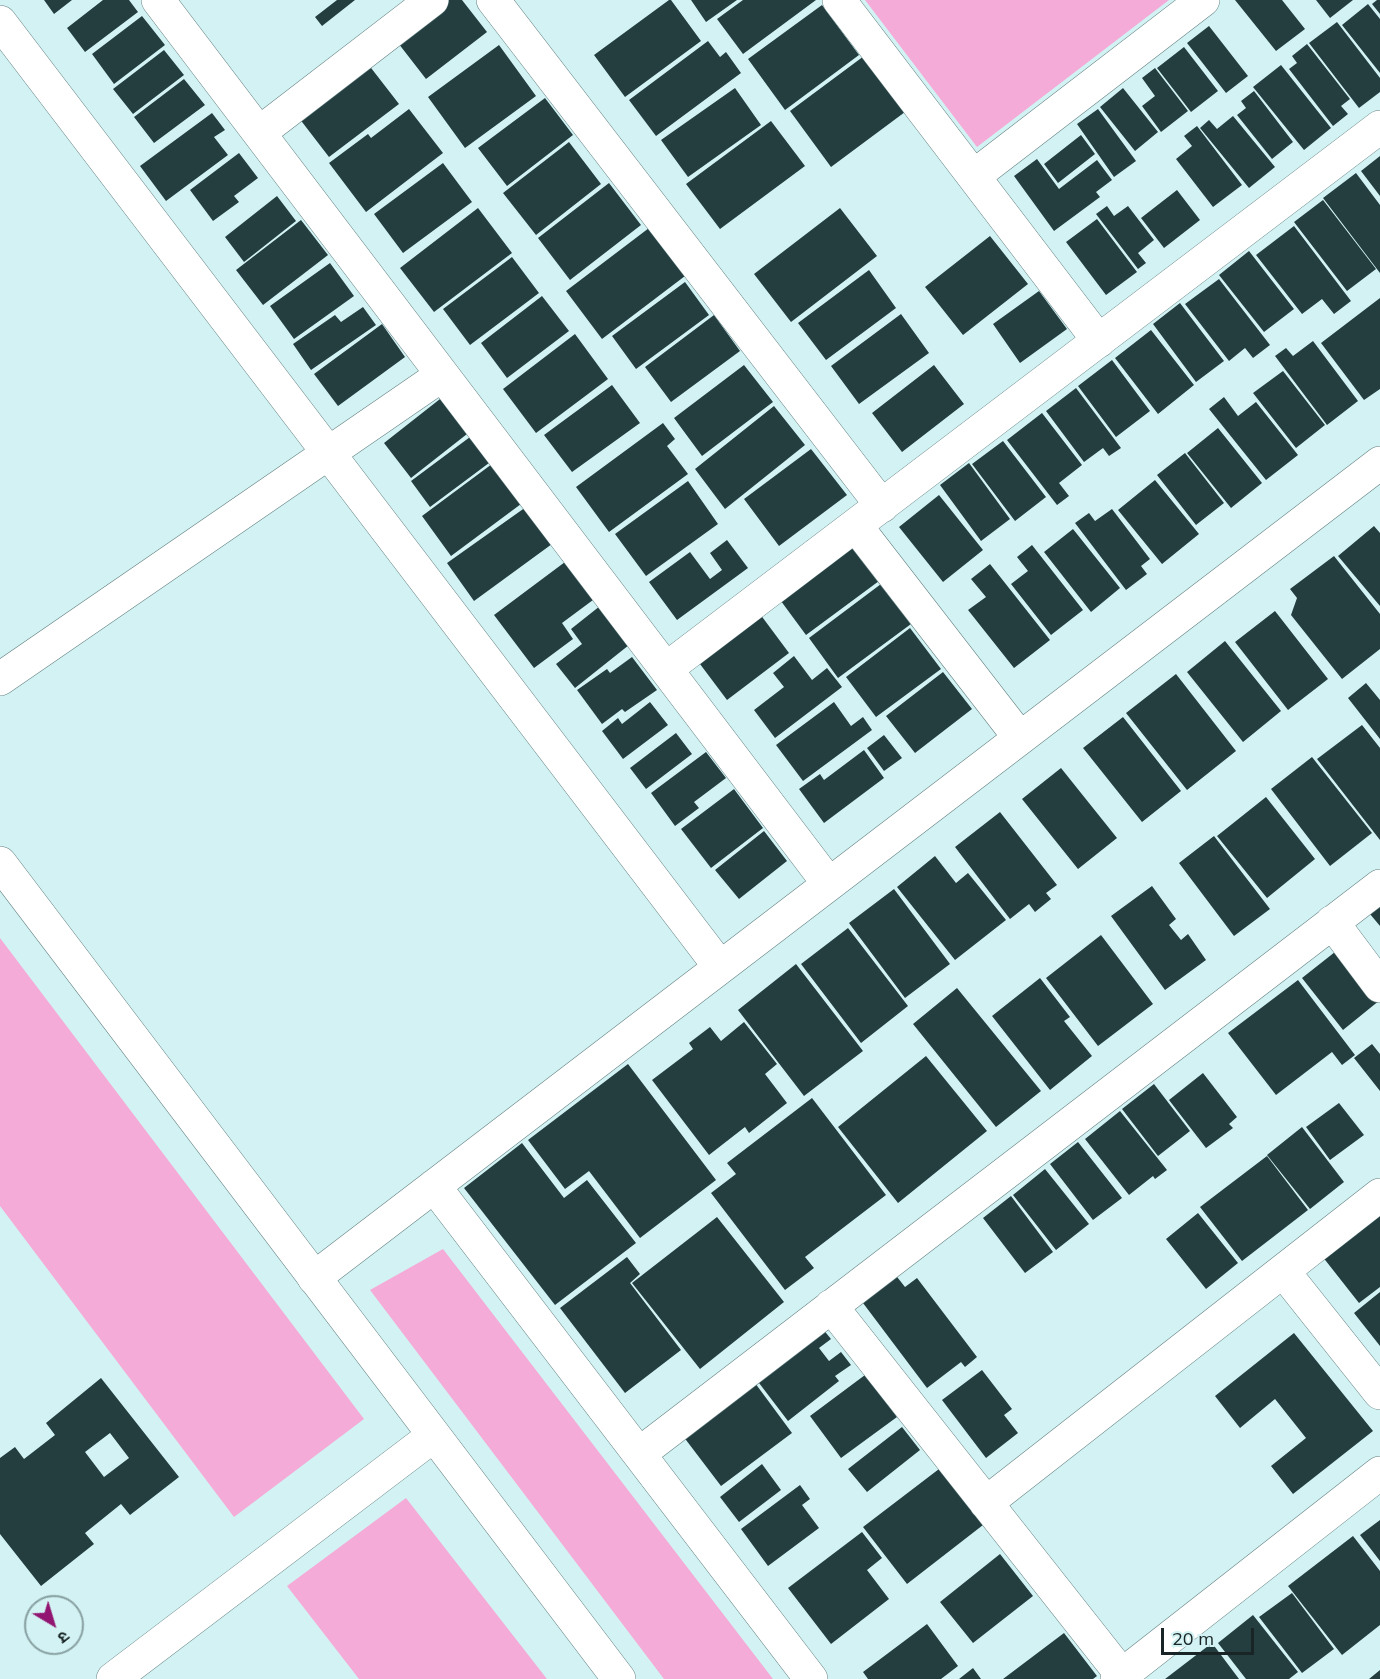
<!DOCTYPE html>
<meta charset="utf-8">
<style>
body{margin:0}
#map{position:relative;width:1380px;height:1679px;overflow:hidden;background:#d3f2f3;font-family:Mulish,"Noto Sans Devanagari",sans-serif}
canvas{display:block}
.north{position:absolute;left:24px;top:1595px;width:60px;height:60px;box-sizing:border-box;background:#d3f2f3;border:2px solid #88a0a1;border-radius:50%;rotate:142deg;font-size:16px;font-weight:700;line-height:24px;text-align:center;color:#182425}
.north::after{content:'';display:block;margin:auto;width:21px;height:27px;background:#921571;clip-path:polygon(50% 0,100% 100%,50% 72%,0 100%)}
.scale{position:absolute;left:1161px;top:1628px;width:93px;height:27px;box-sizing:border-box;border:3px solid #182425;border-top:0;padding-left:8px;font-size:18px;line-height:21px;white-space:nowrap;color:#182425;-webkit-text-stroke:4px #d3f2f3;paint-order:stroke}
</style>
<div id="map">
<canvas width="1380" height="1679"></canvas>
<div class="north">उ</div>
<div class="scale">20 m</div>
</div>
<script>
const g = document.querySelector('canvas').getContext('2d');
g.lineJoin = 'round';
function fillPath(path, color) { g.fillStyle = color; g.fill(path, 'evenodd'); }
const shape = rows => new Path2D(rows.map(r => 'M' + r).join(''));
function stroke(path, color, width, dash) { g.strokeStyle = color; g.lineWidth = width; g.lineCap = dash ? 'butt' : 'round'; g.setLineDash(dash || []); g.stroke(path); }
fillPath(shape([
 [865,0,1169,0,977,147],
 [0,938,364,1419,234,1517,0,1206],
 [443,1249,773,1679,664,1679,370,1290],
 [406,1498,547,1679,359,1679,287,1586]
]), '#f4abd8');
fillPath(shape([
 [44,0,72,0,54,14],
 [103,0,129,0,138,12,85,52,67,28],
 [337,0,355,0,322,26,315,17],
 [446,0,462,0,487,32,426,79,395,39],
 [669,0,671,0,701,41,625,97,594,55],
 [691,0,737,0,706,22],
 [743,0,816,0,743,54,717,19],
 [1235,0,1282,0,1305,29,1276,51],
 [1316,0,1353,0,1330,18],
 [1377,0,1380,0,1380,14,1372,4],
 [1368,4,1380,19,1380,73,1342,25],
 [822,5,859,55,785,110,748,59],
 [142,16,165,45,114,84,92,54],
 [1337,22,1380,78,1380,92,1359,108,1309,43],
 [1209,26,1248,76,1226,93,1187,43],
 [708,41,720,57,726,52,741,73,656,136,629,100],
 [1307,44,1350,99,1341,106,1348,114,1333,126,1289,69,1297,63,1292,56],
 [499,45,536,96,465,148,428,97],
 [1184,47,1218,91,1191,112,1157,68],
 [164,50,184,75,133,114,113,89],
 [864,56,905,112,831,167,790,111],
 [368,64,399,104,329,157,299,118],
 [1281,65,1331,128,1304,150,1253,87],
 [1155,68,1188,111,1161,132,1142,106,1155,96,1142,78],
 [184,79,205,105,154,143,134,117],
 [735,88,761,125,688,177,661,140],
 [1123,88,1158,132,1135,151,1100,107],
 [1254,91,1293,142,1272,159,1237,115,1246,108,1241,101],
 [545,98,573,135,507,186,478,148],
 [409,109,443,153,366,212,329,163,368,134,371,138],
 [1098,109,1136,161,1114,177,1077,124],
 [212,113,225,130,214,137,228,155,166,201,140,166],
 [1233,116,1275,167,1249,188,1200,128,1209,120,1217,129],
 [771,121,805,166,720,229,686,184],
 [1197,126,1242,185,1213,207,1176,159,1192,146,1184,136],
 [1081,135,1095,154,1058,183,1044,164],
 [569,142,601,184,536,235,503,193],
 [239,153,258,178,234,196,239,202,213,221,190,190],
 [1380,156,1380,196,1361,171],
 [1037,159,1059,189,1097,160,1112,180,1096,192,1100,197,1054,231,1014,176],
 [443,163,472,202,403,253,374,214],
 [1356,173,1380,205,1380,273,1323,198],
 [609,183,641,225,570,280,538,238],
 [1177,190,1200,220,1164,248,1141,218],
 [277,196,296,221,244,262,225,237],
 [1323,200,1376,269,1347,291,1294,222],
 [1107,206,1114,216,1128,206,1154,240,1138,253,1146,263,1138,269,1096,214],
 [478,208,512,253,434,312,400,268],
 [840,208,877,256,791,322,754,274],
 [1097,219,1137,272,1106,295,1066,242],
 [301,220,328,255,263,305,236,270],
 [1294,226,1351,301,1334,314,1322,299,1302,314,1256,255],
 [649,228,685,276,602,339,566,291],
 [990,236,1028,284,963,335,925,287],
 [1249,251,1294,309,1264,332,1219,275],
 [512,257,539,293,470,345,443,309],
 [330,263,354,296,294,339,270,306],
 [869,270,896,308,826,360,798,323],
 [1219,279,1270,345,1253,358,1245,348,1229,361,1185,304],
 [685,282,709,315,636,369,612,336],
 [1039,291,1067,329,1020,363,993,324],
 [542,296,569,331,507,378,481,343],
 [1380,298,1380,389,1364,400,1321,343],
 [1180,303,1224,361,1196,382,1153,324],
 [363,307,376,325,311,370,293,344,335,315,341,322],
 [901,314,929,353,859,404,831,366],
 [714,315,740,351,671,402,645,367],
 [382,324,405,357,338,406,314,374],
 [1151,330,1194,385,1158,414,1115,358],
 [575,334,608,379,536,433,503,389],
 [1313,341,1358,401,1327,425,1275,356,1286,348,1293,356],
 [1112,360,1150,411,1116,437,1078,386],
 [744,365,773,402,702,456,674,418],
 [934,365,964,404,902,452,872,413],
 [1283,371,1325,425,1296,448,1253,393],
 [612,385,640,423,572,472,544,435],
 [1076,388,1121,448,1109,456,1103,448,1084,462,1046,411],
 [1224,397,1238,416,1256,402,1298,455,1266,480,1209,409],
 [440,399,467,434,411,478,384,443],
 [774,406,805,445,725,509,695,469],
 [1042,413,1082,465,1059,483,1069,496,1057,505,1007,440],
 [663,423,675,439,667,446,688,474,609,532,576,487],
 [1218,428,1262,483,1231,508,1187,453],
 [470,437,489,463,430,507,411,481],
 [1003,441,1046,497,1015,521,972,464],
 [811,449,847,495,779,546,744,499],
 [1185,453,1224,503,1196,525,1157,475],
 [969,463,1010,519,981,541,940,485],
 [492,464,521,504,451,556,422,516],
 [1155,480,1199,534,1162,564,1118,510],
 [688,481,718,524,646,576,615,534],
 [939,495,983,550,943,582,899,527],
 [526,507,552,544,474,601,447,563],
 [1112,509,1150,559,1141,566,1147,574,1126,590,1075,523,1089,513,1095,521],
 [1374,526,1380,533,1380,606,1338,556],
 [1073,529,1120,588,1091,612,1044,552],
 [727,540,748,568,677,620,649,582,690,552,710,579,722,570,710,553],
 [851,543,879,581,806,635,778,597],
 [1032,545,1083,610,1051,635,1011,584,1028,571,1017,557],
 [1334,556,1380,614,1380,649,1342,679,1291,615,1297,598,1290,589],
 [565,562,593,600,562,623,573,639,534,668,494,615],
 [990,564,1050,640,1014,668,968,610,986,597,971,579],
 [881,584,911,624,838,678,809,638],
 [600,606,629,645,575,688,556,664,582,644,571,629],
 [1275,611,1328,679,1288,710,1235,642],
 [760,614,789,653,727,700,697,660],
 [910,628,941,669,876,717,846,677],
 [1225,641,1281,711,1243,742,1187,672],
 [794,656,812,680,827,668,842,687,775,738,754,710,784,687,773,673],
 [632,657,657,690,625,712,622,709,602,724,577,690,607,669,610,673],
 [943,672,972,709,915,753,886,716],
 [1176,674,1236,751,1187,790,1126,713],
 [1366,683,1380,700,1380,739,1348,698],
 [650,702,668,725,623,759,602,731,618,718,622,724],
 [834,702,851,726,863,717,872,730,803,781,776,745],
 [1123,717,1181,791,1142,822,1083,748],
 [1362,725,1380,748,1380,840,1317,759],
 [676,733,692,754,646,789,630,768],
 [884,735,902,758,884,771,867,748],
 [864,750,884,778,824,823,799,789,820,774,824,780],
 [706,752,726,778,694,802,699,808,675,826,651,793],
 [1312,757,1372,833,1330,866,1271,789],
 [1061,768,1117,838,1078,869,1022,799],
 [734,789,763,828,711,868,681,829],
 [1266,797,1315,859,1267,898,1217,836],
 [1000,812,1057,885,1046,893,1051,899,1035,912,1029,904,1010,919,955,847],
 [764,831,787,861,739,899,715,870],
 [1214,836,1270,909,1234,936,1179,863],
 [935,856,956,883,968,873,1006,920,955,960,897,887],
 [1152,886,1176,919,1169,925,1181,940,1188,934,1206,960,1165,990,1111,916],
 [894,889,950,964,905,998,849,923],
 [1380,896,1380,926,1365,908],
 [848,928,908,1006,861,1043,801,964],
 [1101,935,1153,1004,1098,1046,1046,978],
 [1340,948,1380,1000,1343,1030,1302,978],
 [796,964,863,1051,804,1096,738,1010],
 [1040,978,1070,1017,1064,1021,1092,1056,1050,1090,992,1016],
 [1298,980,1355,1055,1342,1065,1332,1052,1276,1095,1228,1033],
 [957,988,1041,1091,996,1127,913,1024],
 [744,1022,777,1064,765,1074,787,1103,749,1133,745,1127,709,1155,652,1080,693,1049,689,1043,710,1027,721,1041],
 [1372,1044,1380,1054,1380,1091,1354,1058],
 [926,1056,987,1131,898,1203,838,1127],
 [628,1064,716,1180,640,1238,589,1171,565,1189,528,1140],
 [1203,1073,1237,1117,1229,1124,1233,1128,1206,1148,1169,1100],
 [1154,1084,1190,1131,1158,1156,1122,1109],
 [812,1098,886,1195,805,1257,814,1268,785,1290,711,1193,736,1174,727,1163],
 [1339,1103,1364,1135,1330,1160,1306,1127],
 [1120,1111,1167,1170,1155,1179,1153,1176,1129,1195,1085,1139],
 [1302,1127,1344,1182,1310,1209,1267,1155],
 [1078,1142,1122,1198,1093,1220,1050,1164],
 [522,1143,564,1198,587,1180,636,1243,555,1305,464,1188],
 [1267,1156,1308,1210,1242,1261,1200,1207],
 [1045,1169,1089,1224,1056,1250,1013,1195],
 [1011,1196,1053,1252,1025,1273,983,1218],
 [1380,1212,1380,1287,1359,1303,1322,1256],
 [1198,1213,1238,1263,1206,1289,1166,1239],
 [717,1217,784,1302,700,1369,632,1283],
 [627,1257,640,1274,630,1283,681,1350,625,1393,560,1308],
 [894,1273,905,1287,917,1278,977,1357,965,1367,961,1362,927,1388,860,1299],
 [1380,1292,1380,1346,1354,1313],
 [822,1328,831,1339,819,1348,829,1361,841,1352,851,1365,835,1376,839,1381,788,1421,756,1379],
 [1294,1333,1373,1431,1293,1494,1271,1466,1306,1438,1275,1399,1240,1428,1215,1396],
 [982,1370,1012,1409,1004,1415,1018,1433,986,1458,942,1400],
 [865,1375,897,1417,841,1458,810,1416],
 [101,1378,179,1477,130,1515,121,1504,85,1533,94,1544,41,1586,0,1534,0,1458,15,1447,24,1459,55,1435,46,1423],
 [110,1433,129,1458,104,1477,85,1452],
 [755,1383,792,1433,721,1486,683,1436],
 [902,1427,920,1450,867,1492,848,1469],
 [762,1464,781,1490,739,1522,720,1497],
 [939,1469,983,1525,907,1584,863,1527],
 [800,1485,810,1499,802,1505,819,1528,768,1566,741,1529],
 [1380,1520,1380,1561,1360,1535],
 [862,1532,882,1558,867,1570,889,1599,831,1644,788,1588],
 [1353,1536,1380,1571,1380,1625,1342,1655,1288,1586],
 [1000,1554,1033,1596,973,1643,940,1602],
 [1292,1593,1334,1649,1302,1673,1259,1617],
 [1253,1615,1298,1672,1289,1679,1246,1679,1218,1643],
 [927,1624,958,1666,941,1679,868,1679,863,1672],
 [1064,1633,1097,1676,1093,1679,1003,1679],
 [1212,1643,1239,1679,1165,1679],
 [973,1668,981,1679,959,1679],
 [1380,1670,1380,1679,1369,1679]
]), '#243e40');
const street = shape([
 [158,0,829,884],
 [493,0,882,506],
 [839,0,1099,341],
 [0,22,720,967],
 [259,133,432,0],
 [974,176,1203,0],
 [856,526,1020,738],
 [666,669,1380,127],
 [0,679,442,375],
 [1332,922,1380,986],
 [434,1186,811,1679],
 [1283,1271,1380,1393],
 [314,1278,1380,463],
 [831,1306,1122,1675],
 [639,1454,1380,886],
 [986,1503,1380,1195],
 [113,1679,433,1436],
 [1117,1679,1380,1473]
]);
const secondary = shape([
 [0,863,619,1679]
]);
stroke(street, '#658283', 34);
stroke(secondary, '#658283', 34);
stroke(street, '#fff', 33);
stroke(secondary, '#fff', 33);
</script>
